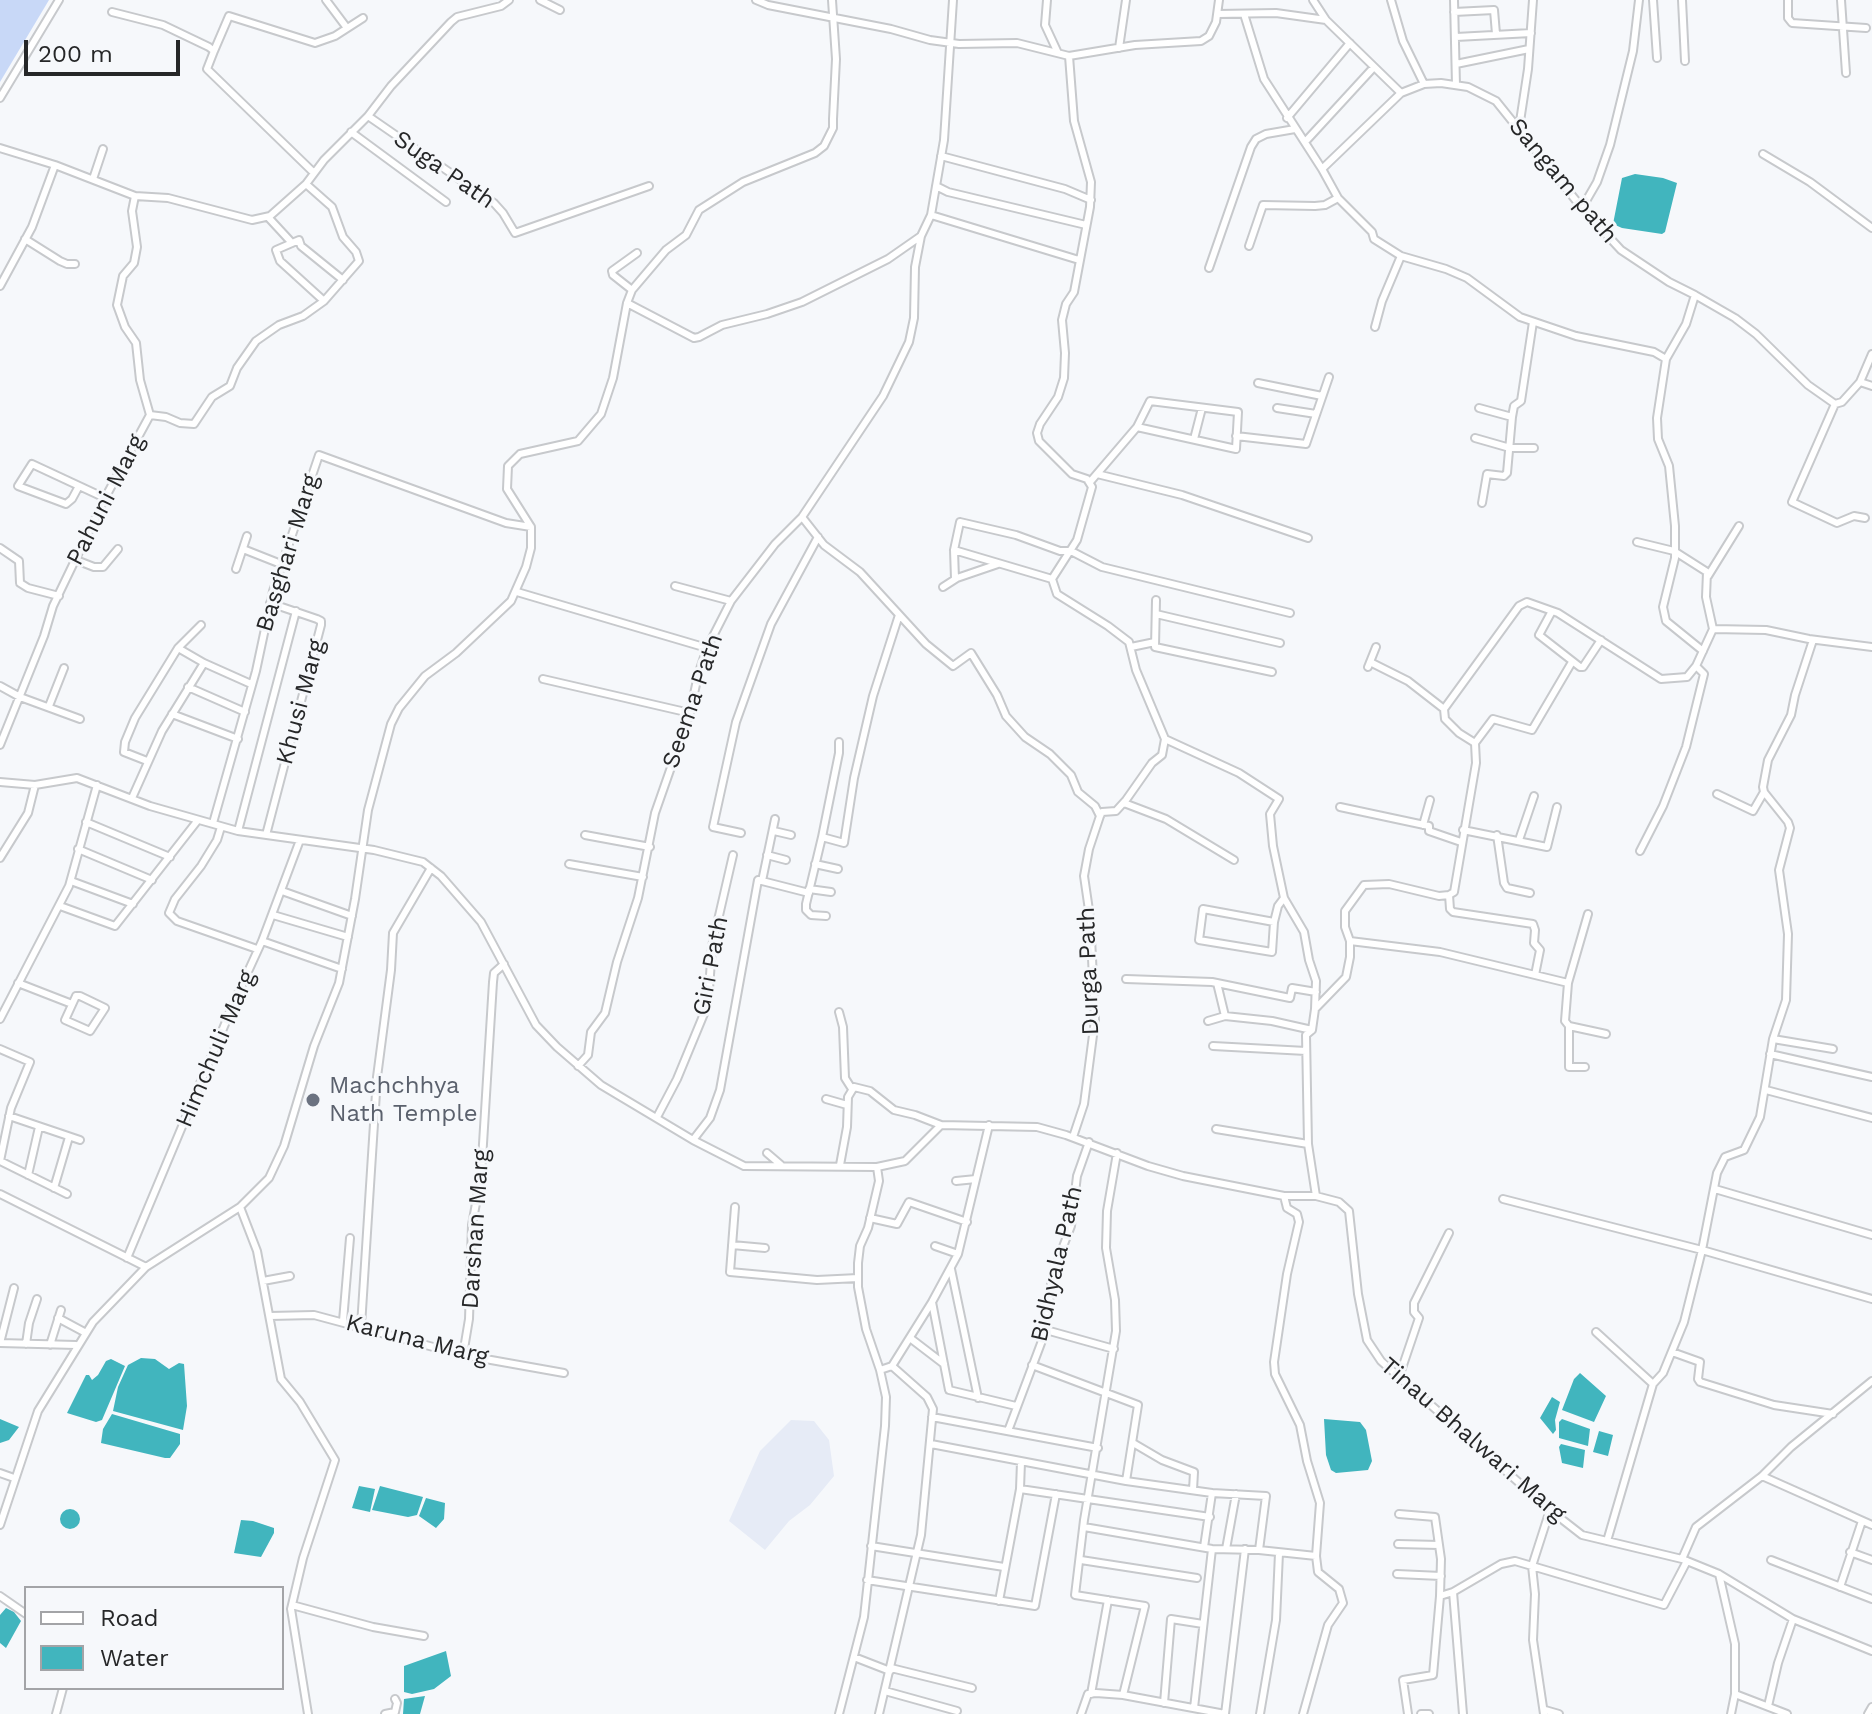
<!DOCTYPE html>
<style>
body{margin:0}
#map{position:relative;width:1872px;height:1714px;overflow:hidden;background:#f6f8fb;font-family:"Work Sans",sans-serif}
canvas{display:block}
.legend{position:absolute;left:24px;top:1586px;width:260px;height:104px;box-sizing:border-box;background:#f6f8fb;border:2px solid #a3a4a7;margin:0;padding:10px 14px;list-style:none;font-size:24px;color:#262728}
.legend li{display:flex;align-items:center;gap:16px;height:40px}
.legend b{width:40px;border:2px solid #a3a4a7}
.scale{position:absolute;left:24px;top:40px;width:156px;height:36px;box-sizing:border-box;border:4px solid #262728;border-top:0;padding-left:10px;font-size:24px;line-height:28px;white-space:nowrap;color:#262728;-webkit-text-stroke:6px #f6f8fb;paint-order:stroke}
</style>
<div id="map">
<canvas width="1872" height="1714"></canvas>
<ul class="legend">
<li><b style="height:10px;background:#fff"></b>Road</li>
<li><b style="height:22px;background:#41b5be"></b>Water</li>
</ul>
<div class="scale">200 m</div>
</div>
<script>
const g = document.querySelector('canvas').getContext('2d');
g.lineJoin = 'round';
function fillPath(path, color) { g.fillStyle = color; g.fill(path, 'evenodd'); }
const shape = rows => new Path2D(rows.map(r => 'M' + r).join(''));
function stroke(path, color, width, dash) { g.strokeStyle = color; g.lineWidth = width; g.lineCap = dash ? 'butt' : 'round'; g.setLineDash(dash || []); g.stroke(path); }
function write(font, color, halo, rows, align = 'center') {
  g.font = font + ' "Work Sans",sans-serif'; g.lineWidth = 6; g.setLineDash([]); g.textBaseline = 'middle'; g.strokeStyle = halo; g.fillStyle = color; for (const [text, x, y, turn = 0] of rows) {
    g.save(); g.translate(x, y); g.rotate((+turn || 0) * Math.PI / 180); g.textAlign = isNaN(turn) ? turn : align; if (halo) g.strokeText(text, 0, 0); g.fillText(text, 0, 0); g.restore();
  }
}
fillPath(shape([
 [791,1420,814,1421,829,1440,834,1476,810,1505,789,1521,765,1550,729,1521,760,1451]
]), '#e6ebf6');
fillPath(shape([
 [0,0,49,0,0,82]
]), '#c8d8f7');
fillPath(shape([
 [1635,174,1663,178,1677,183,1665,232,1662,234,1622,228,1613,224,1622,178],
 [141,1358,155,1359,169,1369,179,1363,184,1364,187,1406,183,1430,113,1411,118,1387,128,1365],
 [111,1359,125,1366,102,1420,96,1422,67,1413,86,1375,89,1375,92,1380,98,1375,106,1361],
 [1580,1373,1606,1396,1594,1422,1562,1410,1574,1379],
 [1552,1397,1560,1402,1555,1420,1556,1430,1553,1434,1540,1418],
 [112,1414,180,1434,180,1444,170,1458,165,1458,101,1443,103,1429],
 [0,1419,19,1427,9,1440,0,1443],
 [1324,1419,1360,1422,1366,1430,1372,1461,1368,1470,1336,1473,1331,1470,1326,1455],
 [1562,1419,1590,1429,1588,1446,1559,1438,1559,1422],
 [1599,1431,1613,1435,1608,1456,1593,1452],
 [1561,1444,1585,1450,1583,1468,1562,1463,1559,1447],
 [359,1486,375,1489,370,1512,352,1508],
 [380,1486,423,1497,417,1515,408,1517,372,1510],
 [426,1498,445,1503,444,1519,436,1528,419,1516],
 '60 1519a10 10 0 1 1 20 0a10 10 0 1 1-20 0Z',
 [241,1520,253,1521,274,1528,274,1533,261,1557,234,1553],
 [6,1608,14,1612,21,1621,6,1648,0,1643,0,1615],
 [446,1651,451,1676,434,1689,412,1694,404,1692,404,1666],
 [425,1696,420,1714,403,1714,404,1699]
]), '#41b5be');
const minor = shape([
 [326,0,347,28],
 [540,0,560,10],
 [756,0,768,5,891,29,930,40,959,44,1017,43,1069,56],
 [1047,0,1045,25,1058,53],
 [1313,0,1326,20],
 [1391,0,1403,41,1424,84],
 [1454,0,1456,85],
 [1653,0,1657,58],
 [1682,0,1685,61],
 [1788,0,1788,18,1792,23,1866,28],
 [1841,0,1846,73],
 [112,12,163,25,209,47,214,51,207,69,313,172],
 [1454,12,1494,10,1496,34],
 [1218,14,1276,13,1326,20,1401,93,1424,84,1441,83,1468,87,1496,101,1582,208,1621,250,1669,282,1695,295,1686,324,1666,359,1657,418,1658,439,1669,466,1675,526,1675,558,1663,607,1666,621,1703,651],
 [1244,14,1264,79,1322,169,1338,198,1372,232,1374,239,1401,256,1446,269,1467,278,1520,317,1576,336,1654,352,1666,359],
 [1456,37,1531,33],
 [1119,48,1126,0],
 [214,51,229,16,315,43,335,36,363,18],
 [1456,64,1529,49],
 [0,98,59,0],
 [368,116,494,203,503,213,515,233,649,186],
 [1287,118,1350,43],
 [1519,128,1528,69,1533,0],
 [351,132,446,202],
 [1305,142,1374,67],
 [0,148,55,165,32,227,0,286],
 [1763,154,1810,182,1872,228],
 [941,156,1065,189,1091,200],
 [55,165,135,196],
 [1322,169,1401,93],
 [93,179,103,149],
 [936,186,948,192,1086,225],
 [1582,208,1597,182,1610,145,1633,51,1639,0],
 [931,215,1079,260],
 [268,217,292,243],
 [25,239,60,261,67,264,75,264],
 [1249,246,1263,205,1315,206,1325,205,1338,198],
 [1209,268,1251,147,1256,139,1266,134,1295,129],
 [632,290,613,275,612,271,637,253],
 [1695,295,1735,318,1756,334,1808,385,1835,404,1842,402,1860,382,1872,386],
 [324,301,280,261,276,250,299,240,301,246,343,280],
 [627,303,694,338,699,337,722,325,767,314,802,302,888,259,921,236,931,215,944,140,953,0],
 [1375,327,1382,301,1401,256],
 [1860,382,1872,354],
 [1258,383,1322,396],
 [1835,404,1792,502,1837,523,1854,516,1865,518],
 [1277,408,1316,414],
 [1479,408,1512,417],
 [150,415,166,417,180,423,194,424,212,397,230,386,237,368,256,341,279,325,303,316,324,301,359,261,356,252,343,237,332,207,306,184],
 [1236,436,1306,444,1329,377],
 [1475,438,1510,448,1534,448],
 [1194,439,1202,408],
 [1097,474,1182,495,1308,538],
 [1090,482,1137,427,1150,401,1238,412,1236,449,1137,427],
 [79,486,72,499,66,504,18,486,32,464,105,498],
 [1482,503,1487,474,1504,476,1507,473,1512,417,1514,406,1521,401,1533,322],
 [802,517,824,545,860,572,926,644,953,666,971,653,997,695,1006,716,1025,737,1050,754,1071,775,1078,792,1095,806,1100,816,1089,849,1084,876,1090,917,1095,1020,1084,1104,1073,1137],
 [0,548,19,561,20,583,28,588,59,596],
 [243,549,281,564],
 [954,550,955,579],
 [76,560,94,567,103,567,118,549],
 [236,569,247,536],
 [1708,576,1739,526],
 [1052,579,954,550,960,522,1016,535,1060,551,1071,551,1102,567,1290,613],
 [675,586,731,601],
 [943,587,957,578,998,564],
 [517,592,707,648],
 [1156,600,1155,647,1272,672],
 [1552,611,1539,635,1580,667,1583,667,1601,640],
 [1156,614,1280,643],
 [1713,629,1766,630,1809,639,1872,647],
 [1131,647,1155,642],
 [178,648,204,663],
 [1370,662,1408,681,1444,709],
 [1368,667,1376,647],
 [543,679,690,713],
 [0,686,20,697,80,719],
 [188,687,245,712],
 [49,706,64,668],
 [172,714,238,739],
 [1165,739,1239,773,1279,799,1270,814,1273,846,1284,898,1304,932,1309,960,1316,981,1315,1009],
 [1475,743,1493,719,1532,730,1572,662],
 [0,745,44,636,53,606,105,498,150,415,140,380,136,343,125,327,117,305,123,276,134,263,137,247,132,211,135,196,168,198,252,220,270,216,306,184,324,160,368,116,391,86,451,22,457,17,501,6,509,0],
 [147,761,124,752,125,742,135,718,178,648,201,625],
 [0,782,35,785,77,778,150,806,238,831,374,850,423,862,441,876,481,922,536,1025,557,1047,601,1085,693,1140,744,1166,877,1167,905,1161,941,1125,1037,1127,1066,1135,1148,1166,1183,1176,1284,1196,1316,1196,1339,1202,1349,1211,1358,1294,1367,1340,1381,1361,1550,1510,1582,1535,1682,1559,1719,1574,1793,1619,1872,1651],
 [1717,794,1753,811,1764,792],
 [132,798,162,731,204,663,251,684],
 [1124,803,1166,819,1234,860],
 [1340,807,1429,826,1429,831,1461,842],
 [1100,816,1102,812,1116,811,1126,800,1152,763,1162,755,1165,739,1136,670,1129,642,1108,626,1057,594,1052,579,1077,540,1092,487,1087,479,1072,474,1039,441,1037,433,1040,424,1058,397,1064,378,1065,353,1062,320,1066,304,1074,292,1090,207,1091,182,1074,121,1069,56,1135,45,1201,41,1209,36,1216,22,1219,0],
 [775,819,762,881,809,893],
 [86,822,170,857],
 [213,823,256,671,273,591,319,455,506,523,531,527],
 [1423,825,1430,800],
 [221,827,217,840,201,866,175,899,169,913,177,921,257,949],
 [1463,830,1547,847,1557,807],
 [238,831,296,611],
 [774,831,791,835],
 [741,833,713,827,736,722,771,624,818,537],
 [266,835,321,625,321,621,317,619,270,603],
 [585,835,650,847],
 [1497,835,1504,883,1507,888,1530,893],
 [822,837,839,753,839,742],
 [1519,840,1534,796],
 [78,849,152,880],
 [1640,851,1663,806,1686,747,1704,674,1696,666],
 [767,855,786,860],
 [0,858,28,813,35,785],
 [569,864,643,877],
 [815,864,838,869],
 [71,881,133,904],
 [809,889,831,892],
 [282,891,352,916],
 [1449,895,1450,909,1453,912,1533,924,1535,930,1534,943,1540,950,1535,975],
 [60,906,115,926,198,820],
 [1588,914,1568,983,1565,1021,1569,1026,1606,1034],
 [273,915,348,937],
 [826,916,811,915,806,910,806,904,822,837,844,843,854,778,873,696,899,615],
 [1274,922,1203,909,1199,940,1272,952,1274,922,1278,906,1284,898],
 [262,941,342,969],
 [1350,941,1440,952,1568,983],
 [1126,979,1212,982,1290,998,1292,988,1316,992],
 [18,983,72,1004],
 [1217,983,1225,1016],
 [76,996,80,996,105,1008,90,1031,65,1020,76,996],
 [839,1012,843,1027,845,1078,852,1089],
 [0,1019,69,886,97,785],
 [1208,1021,1225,1016,1272,1021,1312,1030],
 [1569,1026,1569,1067,1585,1067],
 [1773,1039,1833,1049],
 [1213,1046,1306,1051],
 [0,1049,30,1062,11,1108,0,1161],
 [1770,1054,1872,1077],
 [578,1066,588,1055,591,1032,605,1013,617,962,638,898,655,813,690,713,698,675,707,648,731,601,775,544,802,517,883,396,909,342,914,318,915,267,921,236],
 [1766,1090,1872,1118],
 [826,1099,847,1105],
 [9,1116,80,1140],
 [657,1117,677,1079,708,1004,712,946,733,855],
 [1216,1129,1308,1144],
 [693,1140,710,1118,720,1090,758,880,762,881],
 [767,1153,781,1165],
 [1117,1153,1107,1211,1106,1248,1115,1300,1116,1331,1084,1520,1075,1595,1145,1606,1123,1695],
 [0,1161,67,1194],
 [840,1165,847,1127,848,1097,854,1087,870,1091,894,1110,915,1115,941,1125],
 [877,1167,879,1181,868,1228,860,1246,858,1263,858,1287,866,1329,880,1370,892,1366,927,1397,933,1409,921,1535,879,1714],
 [28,1175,39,1127],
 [956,1181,976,1179],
 [54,1188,69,1137],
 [1715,1189,1872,1235],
 [0,1194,146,1267],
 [1284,1196,1287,1208,1297,1214,1299,1222,1287,1274,1274,1362,1275,1374,1300,1425,1307,1461,1320,1503,1316,1556,1318,1572,1339,1589,1343,1603,1328,1625,1303,1714],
 [1316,1196,1308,1144,1306,1035,1312,1030,1315,1009,1346,977,1350,957,1350,941,1345,927,1345,911,1364,885,1389,884,1439,896,1449,895,1454,892,1476,763,1475,743,1459,733,1445,719,1444,709,1519,606,1527,602,1558,613,1661,679,1687,677,1696,666,1713,629,1706,597,1707,572,1674,551,1637,542],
 [1503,1199,1702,1250,1872,1299],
 [240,1207,257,1251,281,1379,300,1402,335,1460,303,1558,291,1609,308,1714],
 [735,1207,730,1272,817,1280,858,1278],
 [870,1218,897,1224,909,1202,967,1222],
 [732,1245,765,1248],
 [935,1246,958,1254],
 [127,1258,235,1000,262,941,300,840],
 [951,1269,978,1398],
 [263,1281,290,1276],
 [932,1302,949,1390,1016,1406],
 [270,1316,314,1315,463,1355,564,1373],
 [58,1318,86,1333],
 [343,1321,350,1238],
 [361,1326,377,1077,391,970,393,933,431,868],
 [1046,1330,1114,1349],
 [1596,1332,1653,1384],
 [910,1338,944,1364],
 [0,1343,76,1345],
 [0,1343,14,1288],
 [26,1344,29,1323,37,1299],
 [50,1345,61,1310],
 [1672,1352,1700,1362,1698,1379,1700,1382,1774,1405,1833,1414],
 [463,1355,469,1319,472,1225,481,1176,493,982,494,973,504,964],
 [1032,1365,1138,1405,1126,1481],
 [892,1366,932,1302,958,1254,989,1125],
 [1399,1377,1419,1318,1414,1312,1414,1303,1449,1233],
 [932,1417,1098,1448],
 [1008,1431,1046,1330,1052,1275,1071,1226,1077,1176,1089,1142],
 [1133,1443,1162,1460,1194,1472,1193,1490],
 [931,1444,1126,1481,1212,1493,1266,1496,1259,1550],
 [0,1473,14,1478],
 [1762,1476,1872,1525],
 [1020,1489,1210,1517],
 [1399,1514,1435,1517,1441,1559,1440,1596,1453,1592],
 [0,1525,38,1411,93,1322,146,1267,240,1207,269,1178,284,1146,314,1046,339,983,355,899,368,810,391,724,399,708,425,676,456,653,511,601,526,567,531,548,531,527,507,489,508,466,520,454,578,441,601,414,613,378,627,303,632,290,666,250,686,235,699,210,743,182,815,153,824,146,833,128,833,119,836,59,832,0],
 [1084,1527,1212,1549,1259,1550,1316,1556],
 [1607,1541,1653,1384,1663,1373,1684,1322,1702,1250,1717,1173,1725,1157,1744,1150,1760,1117,1773,1039,1786,1000,1788,934,1779,870,1790,828,1788,822,1764,792,1763,787,1768,760,1791,715,1795,695,1813,640],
 [1398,1544,1439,1545],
 [871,1546,1004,1567],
 [1204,1547,1212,1493],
 [1226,1549,1236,1494],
 [1850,1552,1872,1560],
 [1682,1559,1696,1527,1762,1476,1791,1447,1872,1381],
 [1081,1560,1197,1578],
 [1771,1560,1872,1599],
 [1397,1574,1441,1576],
 [1719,1574,1735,1644,1735,1694,1731,1714],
 [867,1580,1035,1606,1056,1494],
 [1840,1587,1862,1521],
 [0,1596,26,1614],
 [999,1601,1020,1489,1021,1462],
 [292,1605,373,1627,424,1636],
 [854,1657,890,1671],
 [891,1668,972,1688],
 [885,1691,957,1711],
 [1091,1694,1108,1600],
 [1735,1694,1787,1714],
 [1164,1703,1171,1619,1203,1624],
 [1768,1706,1778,1663,1793,1619],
 [1194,1708,1212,1549],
 [1545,1710,1559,1714],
 [56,1714,63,1688],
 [385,1714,395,1712,397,1703,395,1699],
 [839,1714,864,1617,885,1426,886,1397,880,1370],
 [1081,1714,1088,1694,1096,1693,1123,1695,1225,1714],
 [1225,1714,1245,1549],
 [1260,1714,1276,1620,1279,1553],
 [1408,1714,1403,1680,1433,1675,1440,1596],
 [1421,1714,1429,1714],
 [1463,1714,1453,1592,1501,1564,1515,1561,1664,1605,1687,1561],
 [1544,1714,1533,1640,1535,1594,1532,1566,1550,1510],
 [1868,1714,1872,1707]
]);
stroke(minor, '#c7c9cc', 10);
stroke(minor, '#fff', 6);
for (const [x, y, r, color] of [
 [313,1100,8,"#6b7280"]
]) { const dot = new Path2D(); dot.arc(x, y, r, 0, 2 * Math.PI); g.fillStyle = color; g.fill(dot); stroke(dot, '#f6f8fb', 3); }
write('24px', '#262728', '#f6f8fb', [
 ["Suga Path",444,170,35],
 ["Sangam path",1563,181,50],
 ["Pahuni Marg",106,500,-63],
 ["Basghari Marg",288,553,-73],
 ["Seema Path",693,701,-71],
 ["Khusi Marg",301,702,-75],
 ["Giri Path",711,966,-79],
 ["Durga Path",1089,971,-92],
 ["Himchuli Marg",216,1049,-67],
 ["Darshan Marg",476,1229,-86],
 ["Bidhyala Path",1057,1264,-77],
 ["Karuna Marg",417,1340,14],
 ["Tinau Bhalwari Marg",1473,1440,41]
]);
write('24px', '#5b616d', '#f6f8fb', [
 ["Machchhya",329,1086],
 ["Nath Temple",329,1114]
], 'left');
</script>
